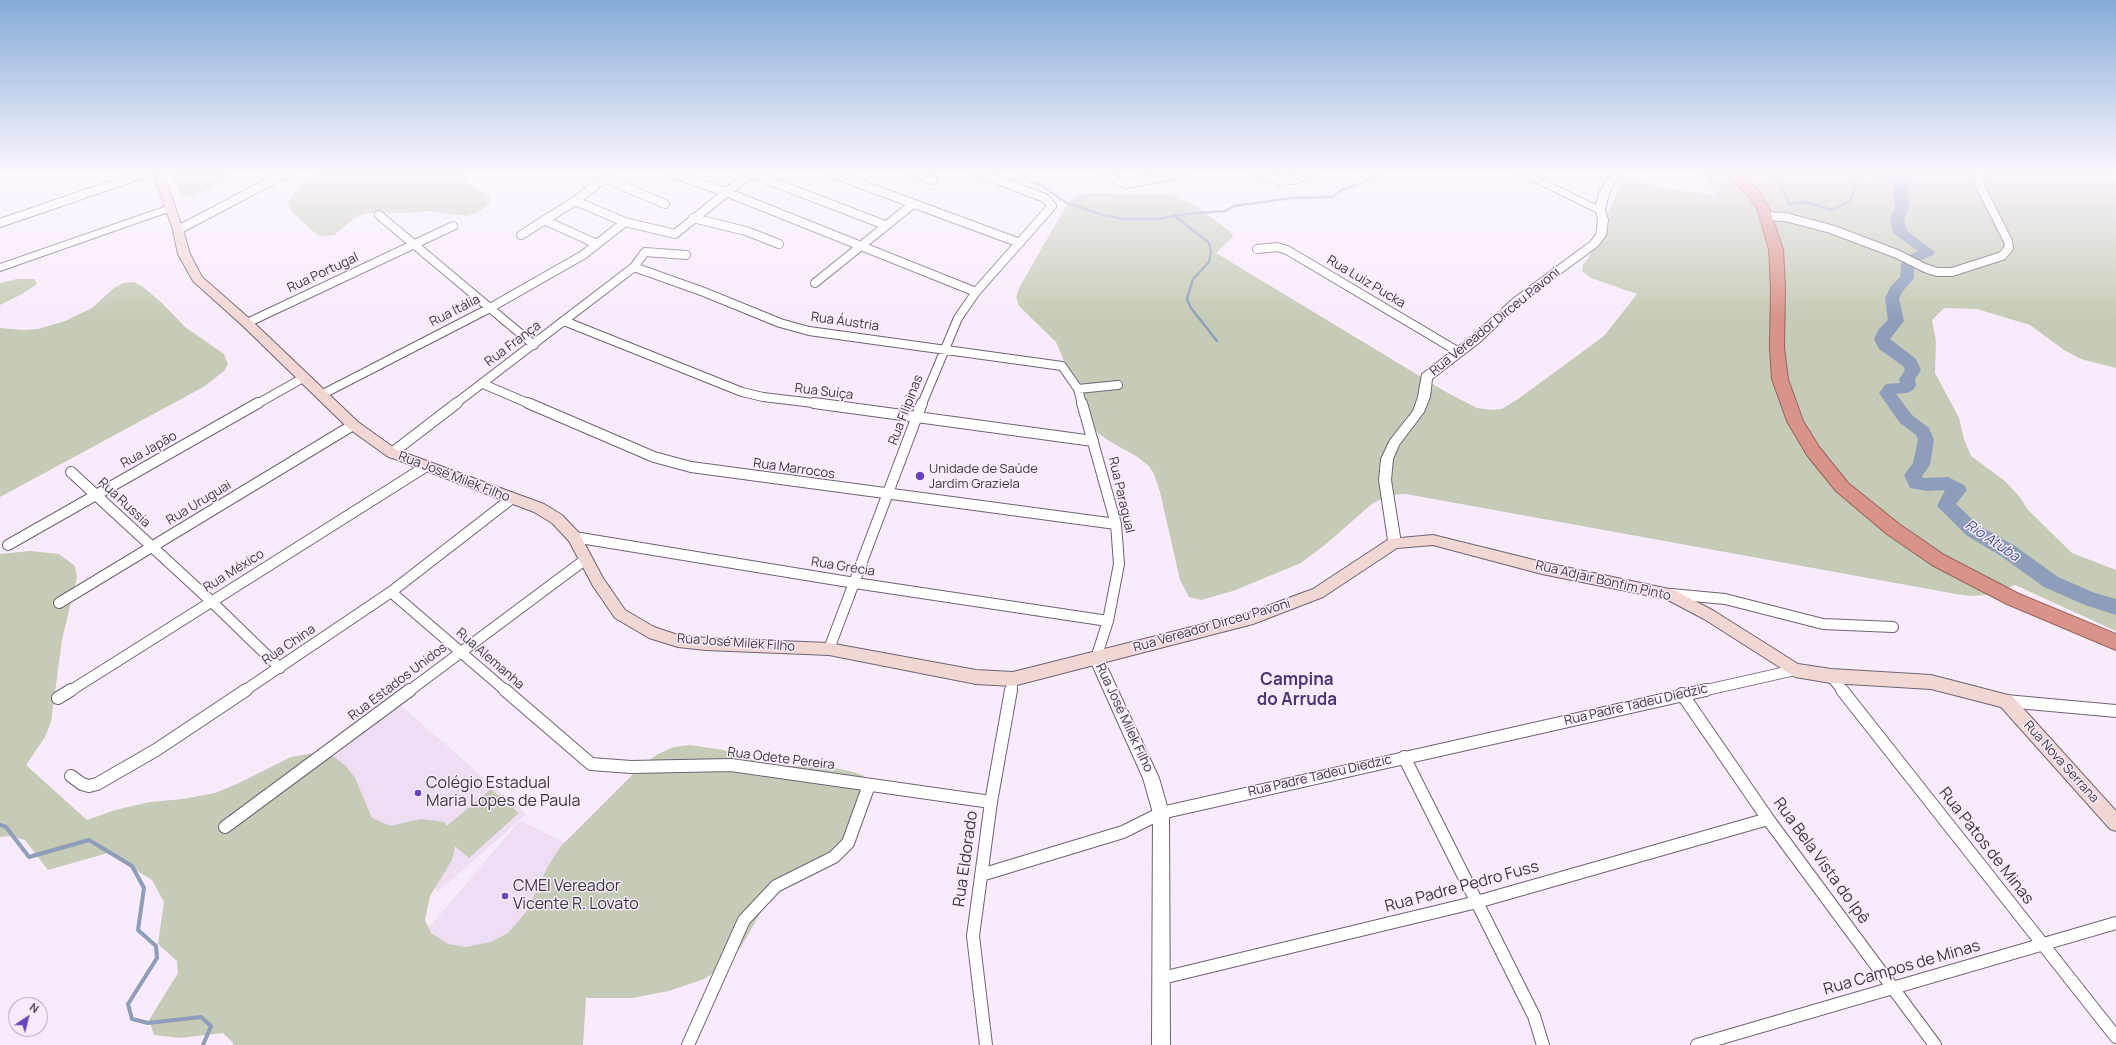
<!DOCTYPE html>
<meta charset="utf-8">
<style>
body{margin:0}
#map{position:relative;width:2116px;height:1045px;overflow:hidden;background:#f8ecfc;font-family:Manrope,sans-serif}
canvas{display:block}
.north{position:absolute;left:8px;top:997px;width:40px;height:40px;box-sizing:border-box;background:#f8ecfc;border:1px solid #aca4b0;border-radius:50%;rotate:35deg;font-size:11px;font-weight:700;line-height:16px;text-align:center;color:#3b373d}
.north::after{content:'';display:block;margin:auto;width:14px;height:18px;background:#6743bc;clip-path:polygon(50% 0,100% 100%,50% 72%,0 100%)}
</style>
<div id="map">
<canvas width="2116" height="1045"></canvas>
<div class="north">N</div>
</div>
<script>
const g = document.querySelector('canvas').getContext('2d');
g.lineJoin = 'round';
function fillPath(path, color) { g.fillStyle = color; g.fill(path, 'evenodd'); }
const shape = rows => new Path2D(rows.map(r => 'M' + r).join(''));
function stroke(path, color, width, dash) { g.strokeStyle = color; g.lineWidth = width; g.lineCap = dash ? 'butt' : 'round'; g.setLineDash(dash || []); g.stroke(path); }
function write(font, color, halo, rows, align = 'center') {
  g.font = font + ' Manrope,sans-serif'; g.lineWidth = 3; g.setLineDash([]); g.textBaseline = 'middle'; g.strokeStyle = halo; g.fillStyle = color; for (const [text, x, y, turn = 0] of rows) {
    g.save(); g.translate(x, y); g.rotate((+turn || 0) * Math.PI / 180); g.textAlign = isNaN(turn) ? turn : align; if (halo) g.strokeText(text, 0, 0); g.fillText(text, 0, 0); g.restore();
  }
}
fillPath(shape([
 [400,705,526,814,438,892,312,773],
 [520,820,586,854,490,977,421,937]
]), '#eedef4');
fillPath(shape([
 [170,172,234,172,205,191,189,197,182,196,179,192],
 [317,172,467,172,464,179,470,185,489,196,491,202,479,212,467,216,429,211,407,213,368,213,356,217,334,235,320,236,314,232,294,214,290,208,288,202,297,189],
 [1699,172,2116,172,2116,368,2081,359,2064,350,2030,325,1977,309,1944,308,1932,320,1936,341,1935,373,1959,418,1964,439,1971,456,2005,481,2019,496,2028,510,2072,553,2116,570,2116,631,2015,585,1986,595,1971,596,1956,594,1406,494,1390,495,1373,503,1326,544,1301,563,1233,591,1201,600,1189,597,1180,580,1160,492,1154,474,1149,466,1136,456,1109,441,1098,433,1088,418,1056,342,1019,306,1016,297,1019,288,1066,206,1072,199,1080,195,1094,193,1172,195,1193,204,1231,232,1233,237,1216,253,1446,392,1477,408,1493,410,1502,409,1518,399,1604,336,1637,294,1591,278,1582,271,1583,265,1589,257,1621,183,1637,181,1668,189,1718,196],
 [17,279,34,279,37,284,22,294,0,305,0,283],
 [133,282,142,286,161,302,185,327,224,354,228,364,224,371,205,386,185,397,0,497,0,328,23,330,38,329,65,321,92,308,114,288,123,283],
 [30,551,59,554,75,566,77,577,62,640,51,722,45,737,26,765,87,820,115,810,150,802,183,799,215,793,237,784,291,757,314,753,334,757,346,766,355,778,372,818,390,826,421,819,444,822,447,826,491,789,519,813,469,858,455,846,452,860,430,896,425,920,431,933,448,944,466,947,491,942,508,933,526,912,548,866,561,846,641,766,658,754,674,747,690,745,723,750,762,763,782,766,831,767,853,772,864,776,860,800,845,844,774,895,762,910,741,947,727,964,704,979,669,991,632,998,586,998,583,1045,233,1045,233,1043,223,1033,180,1038,154,1035,149,1020,178,973,177,961,158,944,164,902,152,880,108,853,48,870,25,840,11,836,0,837,0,554]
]), '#c5cbb6');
stroke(shape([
 [1022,172,1029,181,1043,186,1065,202,1103,215,1124,219,1159,219,1186,214,1225,211,1234,206,1292,198,1332,197,1342,190,1370,180,1375,177,1377,172],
 [1761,172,1776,179,1790,204,1804,202,1833,210,1850,201,1855,188,1854,181,1859,174,1876,175],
 [1175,216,1209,243,1211,251,1209,262,1193,279,1187,299,1191,308,1217,341]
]), '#8e9dba', 2.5);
stroke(shape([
 [0,825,6,827,29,857,89,840,132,866,144,888,138,930,156,946,157,958,128,1004,132,1019,148,1023,201,1017,211,1026,203,1045]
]), '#8e9dba', 4);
fillPath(shape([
 [1865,172,1893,173,1905,178,1907,181,1909,207,1904,219,1907,231,1935,252,1933,255,1914,263,1914,278,1903,291,1899,298,1904,321,1890,339,1916,359,1921,370,1915,379,1916,385,1914,389,1908,393,1896,394,1912,415,1929,428,1934,440,1930,465,1922,476,1923,478,1948,477,1964,485,1967,490,1956,504,1978,525,2015,546,2058,577,2095,593,2116,599,2116,615,2085,605,2044,587,2001,556,1966,535,1937,506,1945,490,1927,491,1910,488,1904,475,1913,463,1918,440,1916,435,1900,423,1879,393,1886,384,1900,383,1899,379,1905,370,1903,366,1879,349,1874,339,1879,329,1888,320,1885,298,1891,286,1900,277,1901,264,1906,260,1907,256,1918,251,1893,233,1890,219,1895,207,1893,183,1871,178,1865,172]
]), '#8e9dba');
const minorFar2 = shape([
 [668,172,726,192,976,292],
 [747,172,885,225],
 [828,172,1020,243],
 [909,172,933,180],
 [1100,172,1126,184,1188,172],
 [1256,172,1281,181,1298,179,1312,172],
 [604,178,665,204],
 [575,201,625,222,675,234,752,172],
 [379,215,534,345],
 [1766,216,1785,217,1831,229,1897,254,1925,268,1937,272,1952,272,2002,256,2009,248,2008,241,1979,184,1980,172],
 [693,218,746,231,779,244],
 [544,220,597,244],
 [0,223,149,172],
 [178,230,288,172],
 [521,235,575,201,613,172],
 [1257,249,1277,247,1287,250,1459,352],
 [634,267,704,292,780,323,809,331,1062,366,1078,389,1082,404],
 [815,283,913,204],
 [564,321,742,392,763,397,822,404],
 [247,323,453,226],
 [483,384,530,404],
 [1078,389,1118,385],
 [321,395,490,308,583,255,625,222],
 [257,404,303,378],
 [455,404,634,267,645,252,686,255],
 [922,404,958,318,976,292,1052,206,1045,198,977,172]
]);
const minorFar1 = shape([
 [528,403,654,457,691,467,1116,524],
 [814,403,1093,441],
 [1082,403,1116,524,1119,564,1108,621,1096,658],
 [392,453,457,403],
 [71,472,212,602,280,668],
 [574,537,855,583,1108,621],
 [8,545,258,403],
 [391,592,506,691],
 [1671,594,1725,599,1823,624,1893,627],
 [59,603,353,425],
 [829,649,922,403],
 [1831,676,1843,691],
 [70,691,425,467],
 [244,691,391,592,511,499],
 [409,691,586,559],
 [1011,691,1013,679],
 [1702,691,1795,670]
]);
const minor = shape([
 [505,690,591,764,631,767,731,765,991,802],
 [1842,690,2116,1037],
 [1682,694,1768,819,1935,1045],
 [58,698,71,690],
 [1404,757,1534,1016,1543,1045],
 [71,776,82,784,89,786,97,784,156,750,246,690],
 [225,827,410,690],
 [981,875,1123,832,1161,813,1706,690],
 [1162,978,1477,902,1768,819],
 [688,1045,744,920,776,886,834,857,848,843,869,785],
 [986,1045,973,936,991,802,1011,690],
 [1697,1045,2116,923]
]);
const tertiary = shape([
 [1515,172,1528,172,1596,205,1599,193,1611,172,1621,172,1609,193,1605,210,1608,220,1606,235,1598,246,1522,302,1480,342,1432,379,1430,397,1424,412,1399,445,1393,459,1391,480,1401,543,1399,547,1394,548,1389,547,1379,480,1381,459,1390,440,1413,411,1418,397,1422,374,1472,336,1514,298,1590,242,1596,235,1598,220,1596,212,1515,172],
 [170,205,174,206,174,210,0,271,0,264,170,205],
 [1096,652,1101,654,1159,778,1169,813,1170,1045,1152,1045,1153,813,1143,778,1089,658,1091,654,1096,652],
 [2006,695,2116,705,2116,717,2006,707,2001,705,1999,701,2001,697,2006,695]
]);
const secondary = shape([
 [153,172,163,172,183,230,190,254,202,277,251,320,358,422,397,450,544,504,562,515,579,533,603,578,625,610,654,627,678,635,706,638,829,643,976,670,1013,672,1251,612,1313,589,1389,539,1433,535,1542,562,1674,590,1714,611,1798,664,1831,669,1931,675,2012,696,2116,811,2116,831,2110,829,2001,707,1931,689,1831,683,1795,677,1704,619,1666,599,1542,574,1433,545,1397,548,1323,597,1253,624,1013,686,976,684,829,655,706,650,678,647,649,638,615,618,593,586,569,541,552,523,534,512,387,456,348,428,243,326,193,281,178,254,173,230,153,172]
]);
const trunk = shape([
 [1724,172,1738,172,1758,190,1769,208,1783,249,1785,288,1784,348,1788,379,1803,421,1819,447,1848,483,1899,524,1944,555,2019,594,2116,634,2116,650,2007,604,1932,565,1887,534,1836,491,1807,455,1787,421,1772,379,1770,348,1771,288,1769,249,1757,208,1748,196,1724,172]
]);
stroke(minorFar2, '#6e6472', 10);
stroke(minorFar1, '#6e6472', 12);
stroke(minor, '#6e6472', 14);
stroke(tertiary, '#6e6472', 2);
stroke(secondary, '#6e6472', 2);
stroke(trunk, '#9b625c', 2);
stroke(minorFar2, '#fff', 8);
stroke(minorFar1, '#fff', 10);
stroke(minor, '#fff', 12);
fillPath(tertiary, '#fff');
fillPath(secondary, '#f1d7d3');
fillPath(trunk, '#d8948a');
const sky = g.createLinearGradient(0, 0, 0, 319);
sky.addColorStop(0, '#84abd6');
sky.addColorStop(0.54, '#fcf6fe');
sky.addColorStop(1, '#fcf6fe00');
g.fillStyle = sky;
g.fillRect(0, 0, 2116, 319);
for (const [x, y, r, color] of [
 [920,476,5,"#6743bc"],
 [418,793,4,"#6743bc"],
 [505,896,4,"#6743bc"]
]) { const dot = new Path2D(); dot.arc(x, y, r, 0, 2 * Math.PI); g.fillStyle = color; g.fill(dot); stroke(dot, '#f8ecfc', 1.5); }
write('13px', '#3b373d', '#f8ecfc', [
 ["Rua Portugal",323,273,-25],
 ["Rua Luiz Pucka",1366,282,31],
 ["Rua Itália",455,311,-27],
 ["Rua Áustria",845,322,8],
 ["Rua Vereador Dirceu Pavoni",1495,322,-39],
 ["Rua França",513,344,-37],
 ["Rua Suíça",824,392,7],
 ["Rua Filipinas",906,410,-69],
 ["Rua Japão",149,450,-29],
 ["Rua Marrocos",794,469,8],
 ["Rua José Milek Filho",454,477,21],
 ["Rua Paragual",1121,495,77],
 ["Rua Russia",124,503,43],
 ["Rua Uruguai",199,503,-31],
 ["Rua Grécia",843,567,9],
 ["Rua México",234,571,-32],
 ["Rua Adjair Bonfim Pinto",1603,581,13],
 ["Rua Vereador Dirceu Pavoni",1212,626,-16],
 ["Rua José Milek Filho",736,643,4],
 ["Rua China",289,645,-34],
 ["Rua Alemanha",490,659,41],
 ["Rua Estados Unidos",398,682,-37],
 ["Rua Padre Tadeu Diedzic",1636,705,-13],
 ["Rua José Milek Filho",1124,718,65],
 ["Rua Odete Pereira",781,759,7],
 ["Rua Nova Serrana",2061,762,48],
 ["Rua Padre Tadeu Diedzic",1320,776,-13]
]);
write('13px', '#3b373d', '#f8ecfc', [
 ["Unidade de Saúde",929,469],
 ["Jardim Graziela",929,484]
], 'left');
write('italic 14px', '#3f5480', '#f8ecfc', [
 ["Rio Atuba",1992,541,34]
]);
write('16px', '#3b373d', '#f8ecfc', [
 ["Colégio Estadual",426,784],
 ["Maria Lopes de Paula",426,802],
 ["CMEI Vereador",513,887],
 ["Vicente R. Lovato",513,905]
], 'left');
write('16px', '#3b373d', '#f8ecfc', [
 ["Rua Patos de Minas",1986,846,52],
 ["Rua Eldorado",966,859,-82],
 ["Rua Bela Vista do Ipê",1821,861,54],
 ["Rua Padre Pedro Fuss",1462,887,-15],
 ["Rua Campos de Minas",1902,968,-16]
]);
write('bold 17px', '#473875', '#f8ecfc', [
 ["Campina",1297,680],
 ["do Arruda",1297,700]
]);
</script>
